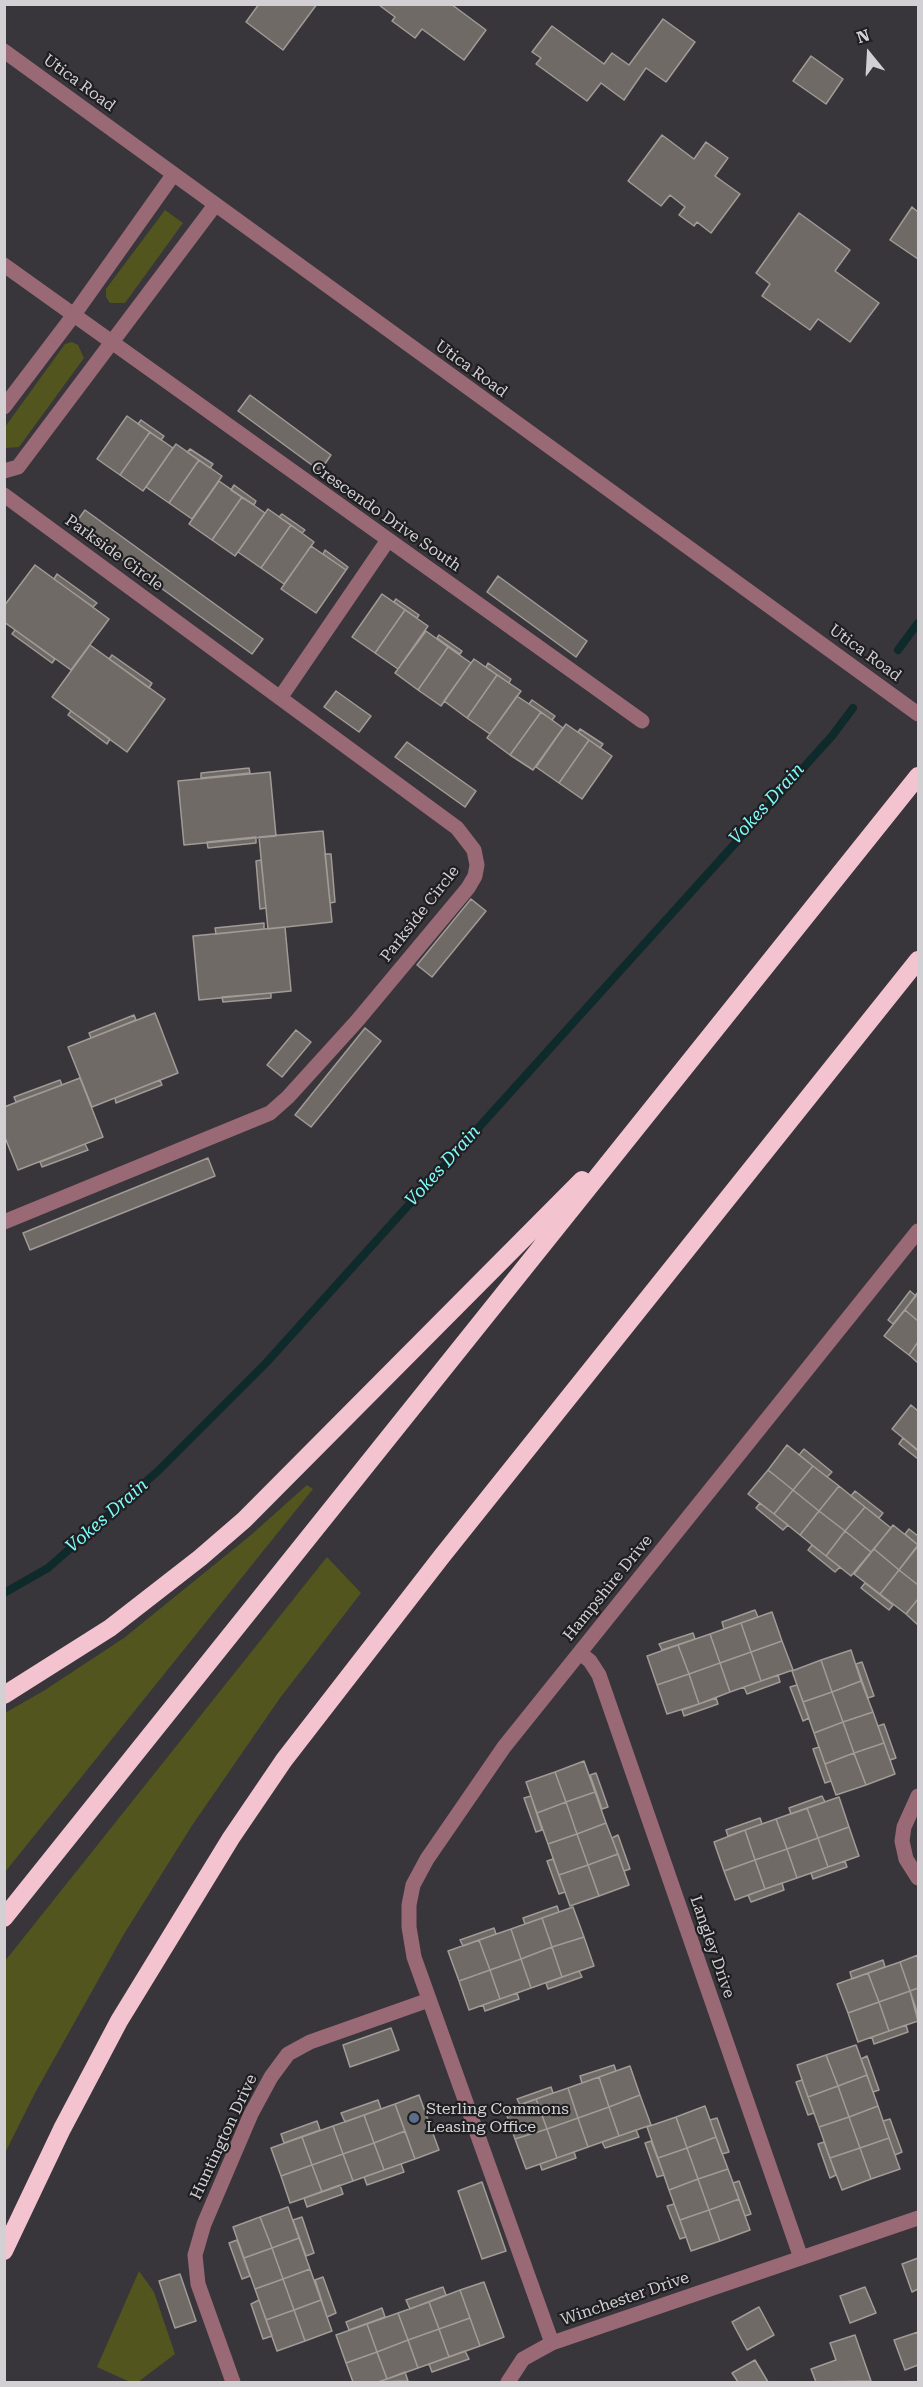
<!DOCTYPE html>
<style>
body{margin:0}
#map{position:relative;width:923px;height:2387px;overflow:hidden;background:#38363b;font-family:"Roboto Serif",serif}
canvas{display:block}
.frame{position:absolute;inset:0;border:6px solid #d2d0d3;pointer-events:none}
.north{position:absolute;left:839px;top:24px;width:60px;height:60px;-webkit-text-stroke:4px #1f1e20;paint-order:stroke;rotate:342deg;font-size:16px;font-weight:700;line-height:24px;text-align:center;color:#d2d0d3}
.north::after{content:'';display:block;margin:auto;width:21px;height:27px;background:#d2d0d3;clip-path:polygon(50% 0,100% 100%,50% 72%,0 100%)}
</style>
<div id="map">
<canvas width="923" height="2387"></canvas>
<div class="frame"></div>
<div class="north">N</div>
</div>
<script>
const g = document.querySelector('canvas').getContext('2d');
g.lineJoin = 'round';
function fillPath(path, color) { g.fillStyle = color; g.fill(path, 'evenodd'); }
const shape = rows => new Path2D(rows.map(r => 'M' + r).join(''));
function stroke(path, color, width, dash) { g.strokeStyle = color; g.lineWidth = width; g.lineCap = dash ? 'butt' : 'round'; g.setLineDash(dash || []); g.stroke(path); }
function write(font, color, halo, rows, align = 'center') {
  g.font = font + ' "Roboto Serif",serif'; g.lineWidth = 4.5; g.setLineDash([]); g.textBaseline = 'middle'; g.strokeStyle = halo; g.fillStyle = color; for (const [text, x, y, turn = 0] of rows) {
    g.save(); g.translate(x, y); g.rotate((+turn || 0) * Math.PI / 180); g.textAlign = isNaN(turn) ? turn : align; if (halo) g.strokeText(text, 0, 0); g.fillText(text, 0, 0); g.restore();
  }
}
fillPath(shape([
 [165,210,183,223,125,303,110,303,106,297,106,289],
 [72,342,78,345,84,358,19,447,5,448,5,427,65,344],
 [307,1485,313,1489,5,1872,5,1713,45,1690,124,1638,251,1535],
 [327,1557,361,1593,280,1698,193,1824,124,1934,35,2093,5,2153,5,1961],
 [139,2271,154,2292,175,2354,138,2382,130,2382,97,2367]
]), '#52551e');
stroke(shape([
 [898,650,918,623],
 [4,1593,48,1568,158,1471,266,1363,832,736,853,708]
]), '#0e2a2a', 8);
const building = shape([
 [259,4,317,4,283,50,246,22,259,4],
 [451,4,486,30,464,60,422,29,415,38,392,21,395,17,379,5,451,4],
 [663,19,695,42,666,82,646,68,624,100,601,83,587,101,536,64,541,58,532,52,552,26,604,64,612,53,629,65,663,19],
 [811,56,843,79,826,104,793,81,811,56],
 [662,135,694,159,706,142,728,158,715,176,740,194,711,233,697,222,694,226,679,215,685,207,670,195,661,206,628,181,662,135],
 [912,207,918,212,918,259,890,240,912,207],
 [799,213,850,250,835,271,879,303,850,342,818,319,810,330,762,296,770,284,756,273,799,213],
 [250,395,331,455,320,471,238,411,250,395],
 [127,416,150,432,120,475,97,459,127,416],
 [141,420,164,436,161,440,138,424,141,420],
 [150,432,173,448,143,491,120,475,150,432],
 [176,444,199,460,169,503,146,487,176,444],
 [190,449,213,464,210,468,187,452,190,449],
 [199,460,222,476,192,519,169,503,199,460],
 [219,481,242,497,212,540,189,524,219,481],
 [234,485,256,501,254,505,231,490,234,485],
 [242,497,265,513,235,556,212,540,242,497],
 [268,509,291,525,261,568,238,552,268,509],
 [85,510,263,639,252,654,74,525,85,510],
 [282,514,305,530,302,533,279,517,282,514],
 [291,525,314,542,284,584,261,568,291,525],
 [311,546,346,570,316,613,281,589,311,546],
 [325,550,348,567,346,570,323,554,325,550],
 [35,565,109,619,71,670,4,622,4,606,35,565],
 [57,574,97,603,93,607,54,579,57,574],
 [498,576,587,641,576,657,487,592,498,576],
 [382,594,405,610,375,653,352,637,382,594],
 [396,599,419,615,417,618,394,602,396,599],
 [405,610,428,626,398,669,375,653,405,610],
 [15,630,55,659,52,663,12,634,15,630],
 [426,631,448,647,418,690,395,673,426,631],
 [439,635,462,651,460,654,437,638,439,635],
 [90,645,165,699,127,752,52,697,90,645],
 [448,647,471,663,441,706,418,690,448,647],
 [112,655,152,683,149,688,109,659,112,655],
 [474,659,497,675,467,718,444,701,474,659],
 [488,663,511,679,509,683,486,667,488,663],
 [497,675,521,691,490,734,467,718,497,675],
 [336,691,371,716,359,732,324,707,336,691],
 [517,696,541,712,510,755,487,738,517,696],
 [532,700,555,716,552,720,529,704,532,700],
 [71,711,110,739,107,744,68,715,71,711],
 [541,712,563,728,533,770,510,755,541,712],
 [566,724,589,740,559,783,536,767,566,724],
 [580,729,603,744,600,748,578,732,580,729],
 [589,740,612,756,582,799,559,783,589,740],
 [407,742,476,791,465,807,395,757,407,742],
 [249,768,250,773,201,778,201,773,249,768],
 [270,772,276,836,184,845,178,781,270,772],
 [323,831,332,922,268,929,259,837,323,831],
 [256,837,256,843,208,848,207,842,256,837],
 [325,854,331,854,335,902,330,903,325,854],
 [261,860,266,908,260,909,256,861,261,860],
 [471,899,486,911,432,977,417,965,471,899],
 [264,923,264,929,216,934,215,928,264,923],
 [285,927,291,991,199,1000,193,936,285,927],
 [271,993,271,998,223,1002,222,997,271,993],
 [155,1013,178,1073,92,1107,68,1047,155,1013],
 [134,1015,136,1020,91,1038,89,1033,134,1015],
 [365,1028,381,1041,311,1127,295,1115,365,1028],
 [296,1030,311,1042,282,1077,267,1065,296,1030],
 [80,1078,103,1137,18,1170,4,1135,4,1107,80,1078],
 [60,1080,62,1085,16,1102,14,1097,60,1080],
 [160,1080,162,1085,116,1103,115,1098,160,1080],
 [85,1144,88,1150,42,1167,40,1162,85,1144],
 [208,1158,215,1176,30,1250,23,1233,208,1158],
 [910,1291,916,1296,893,1324,888,1320,910,1291],
 [918,1292,918,1321,905,1310,918,1292],
 [905,1310,918,1321,918,1342,909,1355,884,1336,905,1310],
 [918,1342,918,1363,909,1355,918,1342],
 [911,1405,918,1411,918,1450,892,1429,911,1405],
 [903,1438,918,1451,918,1459,899,1444,903,1438],
 [787,1445,813,1466,793,1490,768,1470,787,1445],
 [804,1449,832,1472,827,1477,799,1455,804,1449],
 [813,1466,839,1486,819,1511,793,1490,813,1466],
 [768,1470,793,1490,774,1514,748,1494,768,1470],
 [839,1486,865,1507,845,1531,819,1511,839,1486],
 [793,1490,819,1511,800,1535,774,1514,793,1490],
 [855,1491,883,1513,879,1518,851,1496,855,1491],
 [760,1503,788,1525,783,1530,756,1508,760,1503],
 [865,1507,891,1528,871,1552,845,1531,865,1507],
 [819,1511,845,1531,826,1556,800,1535,819,1511],
 [893,1525,918,1545,899,1570,874,1549,893,1525],
 [909,1529,918,1536,918,1545,905,1534,909,1529],
 [845,1531,871,1552,851,1576,826,1556,845,1531],
 [812,1545,840,1567,835,1572,808,1550,812,1545],
 [918,1546,918,1585,899,1570,918,1546],
 [874,1549,899,1570,880,1594,854,1574,874,1549],
 [899,1570,918,1585,918,1599,906,1614,880,1594,899,1570],
 [865,1583,893,1605,889,1610,861,1588,865,1583],
 [918,1599,918,1625,906,1614,918,1599],
 [755,1610,758,1617,724,1629,722,1622,755,1610],
 [772,1612,782,1641,751,1652,741,1623,772,1612],
 [741,1623,751,1652,720,1663,710,1634,741,1623],
 [693,1633,695,1639,662,1650,659,1644,693,1633],
 [710,1634,720,1663,689,1674,678,1645,710,1634],
 [782,1641,793,1670,761,1681,751,1652,782,1641],
 [678,1645,689,1674,657,1685,647,1656,678,1645],
 [851,1650,861,1681,832,1692,821,1660,851,1650],
 [751,1652,761,1681,730,1692,720,1663,751,1652],
 [821,1660,832,1692,803,1702,792,1671,821,1660],
 [862,1662,874,1696,868,1698,856,1664,862,1662],
 [720,1663,730,1692,699,1704,689,1674,720,1663],
 [689,1674,699,1704,667,1714,657,1685,689,1674],
 [778,1675,780,1682,747,1694,744,1687,778,1675],
 [861,1681,873,1712,843,1722,832,1692,861,1681],
 [797,1685,809,1718,803,1721,790,1687,797,1685],
 [832,1692,843,1722,814,1733,803,1702,832,1692],
 [716,1698,718,1704,684,1716,682,1710,716,1698],
 [873,1712,884,1743,854,1753,843,1722,873,1712],
 [843,1722,854,1753,825,1764,814,1733,843,1722],
 [884,1724,896,1758,890,1760,878,1726,884,1724],
 [884,1743,895,1774,866,1785,854,1753,884,1743],
 [819,1747,831,1781,825,1783,813,1749,819,1747],
 [854,1753,866,1785,836,1795,825,1764,854,1753],
 [584,1761,595,1792,566,1802,555,1772,584,1761],
 [555,1772,566,1802,537,1813,526,1782,555,1772],
 [596,1773,608,1807,602,1809,590,1775,596,1773],
 [595,1792,606,1823,577,1834,566,1802,595,1792],
 [531,1796,542,1830,536,1832,524,1798,531,1796],
 [822,1796,825,1802,791,1814,789,1808,822,1796],
 [839,1797,849,1827,818,1838,807,1808,839,1797],
 [566,1802,577,1834,548,1844,537,1813,566,1802],
 [807,1808,818,1838,787,1849,776,1819,807,1808],
 [760,1818,762,1824,728,1836,726,1830,760,1818],
 [776,1819,787,1849,755,1860,745,1830,776,1819],
 [606,1823,618,1854,588,1865,577,1834,606,1823],
 [849,1827,859,1856,828,1867,818,1838,849,1827],
 [745,1830,755,1860,724,1871,714,1842,745,1830],
 [577,1834,588,1865,559,1875,548,1844,577,1834],
 [618,1835,630,1869,624,1871,612,1838,618,1835],
 [818,1838,828,1867,797,1878,787,1849,818,1838],
 [787,1849,797,1878,765,1889,755,1860,787,1849],
 [618,1854,629,1885,599,1896,588,1865,618,1854],
 [553,1859,565,1892,559,1894,547,1861,553,1859],
 [755,1860,765,1889,735,1900,724,1871,755,1860],
 [845,1861,847,1867,813,1879,811,1873,845,1861],
 [588,1865,599,1896,570,1906,559,1875,588,1865],
 [782,1883,784,1890,751,1902,748,1895,782,1883],
 [557,1906,559,1912,525,1924,523,1918,557,1906],
 [573,1907,584,1937,552,1947,542,1918,573,1907],
 [542,1918,552,1947,521,1959,511,1929,542,1918],
 [494,1928,496,1934,463,1946,460,1940,494,1928],
 [511,1929,521,1959,490,1970,479,1940,511,1929],
 [584,1937,594,1966,562,1977,552,1947,584,1937],
 [479,1940,490,1970,459,1981,448,1951,479,1940],
 [552,1947,562,1977,531,1988,521,1959,552,1947],
 [918,1955,918,1988,910,1991,900,1962,918,1955],
 [521,1959,531,1988,500,1999,490,1970,521,1959],
 [883,1960,885,1967,852,1979,850,1972,883,1960],
 [900,1962,910,1991,879,2002,868,1973,900,1962],
 [490,1970,500,1999,469,2010,459,1981,490,1970],
 [579,1971,582,1977,548,1989,546,1983,579,1971],
 [868,1973,879,2002,848,2013,837,1984,868,1973],
 [918,1988,918,2015,910,1991,918,1988],
 [910,1991,918,2021,889,2031,879,2002,910,1991],
 [517,1993,519,1999,485,2011,483,2005,517,1993],
 [879,2002,889,2031,858,2042,848,2013,879,2002],
 [906,2025,908,2032,874,2044,872,2037,906,2025],
 [391,2028,399,2050,350,2067,343,2045,391,2028],
 [856,2045,867,2075,838,2086,826,2055,856,2045],
 [826,2055,838,2086,808,2097,797,2065,826,2055],
 [867,2056,879,2090,873,2092,861,2059,867,2056],
 [614,2065,616,2071,582,2083,580,2076,614,2065],
 [630,2066,640,2095,609,2107,599,2077,630,2066],
 [867,2075,878,2106,849,2117,838,2086,867,2075],
 [599,2077,609,2107,578,2118,568,2088,599,2077],
 [802,2080,814,2113,808,2115,796,2082,802,2080],
 [838,2086,849,2117,819,2127,808,2097,838,2086],
 [551,2087,553,2093,520,2105,517,2099,551,2087],
 [568,2088,578,2118,547,2129,536,2099,568,2088],
 [419,2095,439,2150,415,2159,395,2104,419,2095],
 [640,2095,651,2125,619,2136,609,2107,640,2095],
 [536,2099,547,2129,515,2139,505,2110,536,2099],
 [378,2100,381,2109,345,2122,341,2113,378,2100],
 [395,2104,405,2131,374,2143,364,2115,395,2104],
 [705,2106,716,2137,687,2148,676,2117,705,2106],
 [878,2106,889,2138,860,2148,849,2117,878,2106],
 [609,2107,619,2136,588,2147,578,2118,609,2107],
 [364,2115,374,2143,343,2154,333,2126,364,2115],
 [676,2117,687,2148,658,2158,647,2127,676,2117],
 [849,2117,860,2148,830,2158,819,2127,849,2117],
 [578,2118,588,2147,557,2158,547,2129,578,2118],
 [717,2118,729,2152,722,2154,710,2120,717,2118],
 [890,2119,902,2152,895,2155,883,2121,890,2119],
 [317,2121,320,2130,284,2143,281,2134,317,2121],
 [333,2126,343,2154,312,2165,302,2137,333,2126],
 [547,2129,557,2158,526,2169,515,2139,547,2129],
 [636,2130,639,2137,605,2148,602,2142,636,2130],
 [405,2131,415,2159,384,2170,374,2143,405,2131],
 [302,2137,312,2165,281,2176,271,2148,302,2137],
 [716,2137,728,2169,698,2179,687,2148,716,2137],
 [889,2138,900,2169,871,2179,860,2148,889,2138],
 [651,2141,664,2175,657,2177,645,2143,651,2141],
 [824,2142,836,2175,830,2178,818,2144,824,2142],
 [374,2143,384,2170,353,2181,343,2154,374,2143],
 [687,2148,698,2179,669,2190,658,2158,687,2148],
 [860,2148,871,2179,842,2190,830,2158,860,2148],
 [574,2152,576,2158,542,2170,540,2164,574,2152],
 [343,2154,353,2181,322,2192,312,2165,343,2154],
 [401,2164,404,2172,367,2185,364,2177,401,2164],
 [312,2165,322,2192,290,2203,281,2176,312,2165],
 [728,2169,739,2199,709,2210,698,2179,728,2169],
 [698,2179,709,2210,680,2220,669,2190,698,2179],
 [739,2181,751,2214,745,2216,733,2183,739,2181],
 [482,2182,506,2251,482,2259,458,2191,482,2182],
 [340,2185,343,2194,307,2207,304,2198,340,2185],
 [739,2199,750,2230,720,2241,709,2210,739,2199],
 [674,2204,686,2237,680,2239,667,2206,674,2204],
 [288,2207,299,2238,272,2248,260,2217,288,2207],
 [709,2210,720,2241,691,2251,680,2220,709,2210],
 [260,2217,272,2248,244,2258,233,2227,260,2217],
 [302,2217,314,2253,306,2256,293,2220,302,2217],
 [299,2238,310,2269,283,2279,272,2248,299,2238],
 [237,2240,250,2276,242,2279,229,2243,237,2240],
 [272,2248,283,2279,255,2289,244,2258,272,2248],
 [918,2258,918,2289,912,2292,902,2264,918,2258],
 [310,2269,321,2300,294,2310,283,2279,310,2269],
 [180,2274,196,2321,175,2328,159,2281,180,2274],
 [323,2277,336,2313,327,2317,315,2280,323,2277],
 [283,2279,294,2310,266,2320,255,2289,283,2279],
 [484,2282,504,2337,480,2346,460,2290,484,2282],
 [443,2287,446,2295,410,2309,406,2300,443,2287],
 [865,2287,876,2313,850,2323,840,2296,865,2287],
 [460,2290,470,2318,439,2329,429,2302,460,2290],
 [259,2300,272,2336,263,2339,251,2304,259,2300],
 [321,2300,332,2331,305,2341,294,2310,321,2300],
 [429,2302,439,2329,408,2340,398,2313,429,2302],
 [759,2307,774,2335,747,2350,732,2322,759,2307],
 [382,2308,385,2317,349,2330,346,2322,382,2308],
 [294,2310,305,2341,277,2351,266,2320,294,2310],
 [398,2313,408,2340,377,2352,367,2324,398,2313],
 [470,2318,480,2346,449,2357,439,2329,470,2318],
 [367,2324,377,2352,346,2363,336,2335,367,2324],
 [439,2329,449,2357,418,2368,408,2340,439,2329],
 [918,2332,918,2365,905,2370,894,2340,918,2332],
 [855,2335,871,2381,816,2382,811,2369,836,2360,830,2343,855,2335],
 [408,2340,418,2368,387,2379,377,2352,408,2340],
 [465,2351,469,2359,432,2372,429,2364,465,2351],
 [377,2352,387,2379,378,2382,353,2382,346,2363,377,2352],
 [755,2360,768,2382,738,2382,732,2373,755,2360],
 [405,2372,408,2381,378,2382,387,2379,405,2372]
]);
fillPath(building, '#706a66');
stroke(building, '#a19b97', 1.5);
stroke(shape([
 [4,51,918,714],
 [4,265,642,721],
 [4,407,73,316,173,175],
 [4,471,18,467,215,205],
 [4,495,457,828,474,850,477,865,475,876,468,888,357,1021,288,1097,270,1113,4,1222],
 [280,698,388,540],
 [580,1653,590,1661,599,1675,801,2258],
 [918,1796,904,1827,902,1841,906,1859,918,1878],
 [552,2343,414,1957,409,1927,409,1905,413,1885,427,1859,504,1747,918,1231],
 [233,2382,198,2284,195,2255,204,2224,251,2114,271,2077,288,2054,310,2042,429,2000],
 [508,2382,523,2359,552,2343,918,2218]
]), '#996976', 15);
stroke(shape([
 [4,1695,110,1628,200,1558,244,1520,582,1180],
 [4,1918,918,776],
 [4,2251,62,2129,119,2021,231,1838,284,1760,442,1556,918,960]
]), '#f4c3d0', 18);
for (const [x, y, r, color] of [
 [414,2118,6,"#5c6f8a"]
]) { const dot = new Path2D(); dot.arc(x, y, r, 0, 2 * Math.PI); g.fillStyle = color; g.fill(dot); stroke(dot, '#1f1e20', 2); }
write('16px', '#d2d0d3', '#1f1e20', [
 ["Utica Road",79,83,36],
 ["Utica Road",471,369,36],
 ["Crescendo Drive South",386,517,35],
 ["Parkside Circle",114,553,36],
 ["Utica Road",865,653,36],
 ["Parkside Circle",420,914,-52],
 ["Hampshire Drive",608,1588,-51],
 ["Langley Drive",712,1947,71],
 ["Huntington Drive",224,2137,-65],
 ["Winchester Drive",625,2299,-19]
]);
write('16px', '#d2d0d3', '#1f1e20', [
 ["Sterling Commons",426,2109],
 ["Leasing Office",426,2127]
], 'left');
write('italic 18px', '#7dfcfc', '#1f1e20', [
 ["Vokes Drain",767,804,-48],
 ["Vokes Drain",443,1166,-48],
 ["Vokes Drain",107,1516,-41]
]);
</script>
